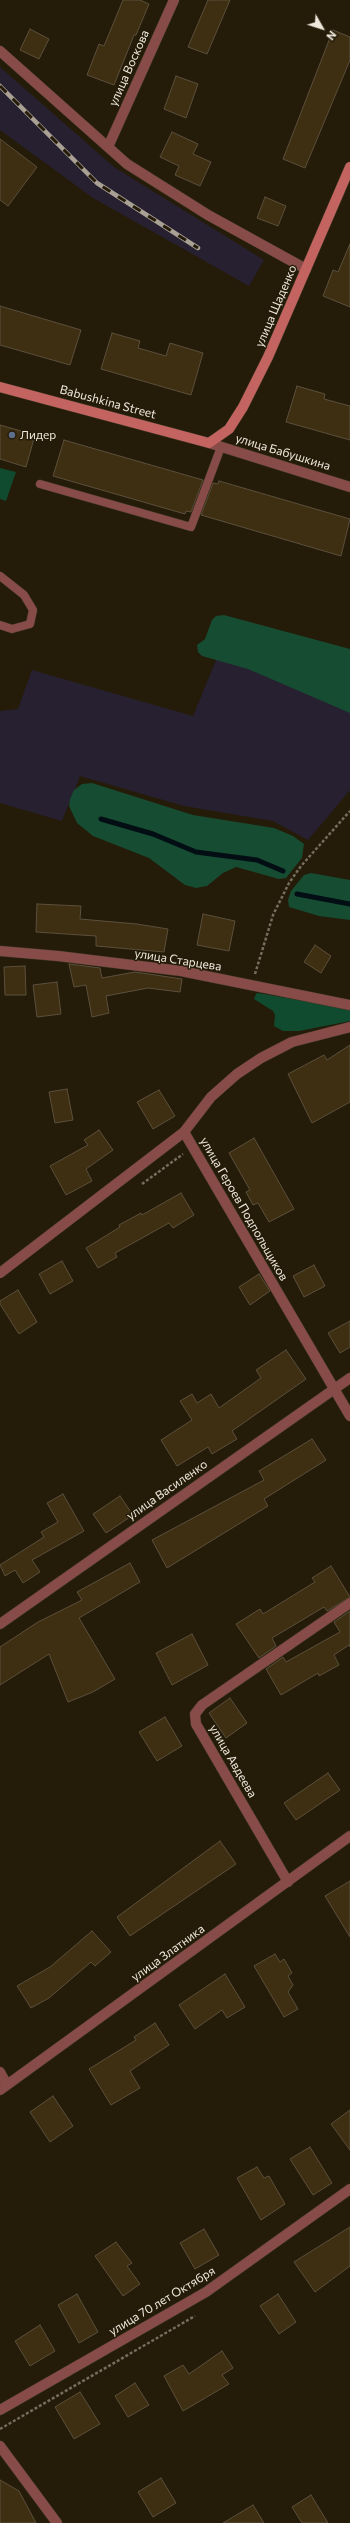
<!DOCTYPE html>
<meta charset="utf-8">
<style>
body{margin:0}
#map{position:relative;width:350px;height:2523px;overflow:hidden;background:#251b09;font-family:Commissioner,sans-serif}
canvas{display:block}
.north{position:absolute;left:302px;top:8px;width:40px;height:40px;-webkit-text-stroke:3px #251b09;paint-order:stroke;rotate:129deg;font-size:11px;font-weight:700;line-height:16px;text-align:center;color:#efe9dd}
.north::after{content:'';display:block;margin:auto;width:14px;height:18px;background:#efe9dd;clip-path:polygon(50% 0,100% 100%,50% 72%,0 100%)}
</style>
<div id="map">
<canvas width="350" height="2523"></canvas>
<div class="north">N</div>
</div>
<script>
const g = document.querySelector('canvas').getContext('2d');
g.lineJoin = 'round';
function fillPath(path, color) { g.fillStyle = color; g.fill(path, 'evenodd'); }
const shape = rows => new Path2D(rows.map(r => 'M' + r).join(''));
function stroke(path, color, width, dash) { g.strokeStyle = color; g.lineWidth = width; g.lineCap = dash ? 'butt' : 'round'; g.setLineDash(dash || []); g.stroke(path); }
function write(font, color, halo, rows, align = 'center') {
  g.font = font + ' Commissioner,sans-serif'; g.lineWidth = 3; g.setLineDash([]); g.textBaseline = 'middle'; g.strokeStyle = halo; g.fillStyle = color; for (const [text, x, y, turn = 0] of rows) {
    g.save(); g.translate(x, y); g.rotate((+turn || 0) * Math.PI / 180); g.textAlign = isNaN(turn) ? turn : align; if (halo) g.strokeText(text, 0, 0); g.fillText(text, 0, 0); g.restore();
  }
}
fillPath(shape([
 [0,67,114,167,264,260,249,286,93,198,0,130],
 [219,653,350,701,350,790,308,840,273,821,184,806,80,776,62,821,0,803,0,711,18,709,32,670,193,716]
]), '#272030');
fillPath(shape([
 [0,468,16,472,6,501,0,499],
 [258,993,345,1008,350,1010,350,1021,299,1031,283,1031,274,1026,275,1015,273,1011,254,999,256,994]
]), '#104b2f');
fillPath(shape([
 [224,615,350,649,350,713,248,669,202,656,198,652,197,645,205,639,212,620,216,616],
 [92,783,193,815,274,828,293,836,304,844,302,858,286,878,279,879,236,867,223,873,207,886,196,888,185,885,149,858,93,836,77,823,69,806,70,799,74,790,82,784],
 [311,873,350,880,350,920,319,916,289,907,288,900,291,891,304,875]
]), '#164c31');
stroke(shape([
 [101,819,153,834,196,852,257,860,283,871],
 [297,894,350,904]
]), '#020e14', 5);
const building = shape([
 [123,0,140,0,149,4,136,35,134,35,114,85,87,75,99,44,104,46,123,0],
 [208,0,230,0,207,54,188,47,208,0],
 [30,29,49,39,39,59,20,50,30,29],
 [333,30,350,37,350,60,305,168,283,159,333,30],
 [176,76,198,84,186,118,164,109,176,76],
 [172,132,198,144,193,154,211,162,200,186,175,175,179,166,160,157,172,132],
 [0,139,37,167,8,206,0,200,0,139],
 [265,197,286,206,278,226,257,218,265,197],
 [350,244,350,307,323,296,333,270,338,272,350,244],
 [0,306,81,330,70,365,0,345,0,306],
 [112,333,140,341,138,348,166,356,170,343,203,353,191,395,101,369,112,333],
 [297,386,325,394,324,399,350,406,350,440,286,422,297,386],
 [0,425,35,435,26,467,0,459,0,425],
 [64,440,203,480,191,512,186,511,185,514,53,476,64,440],
 [219,481,350,519,341,556,201,515,213,483,218,484,219,481],
 [37,904,81,906,80,919,137,924,168,929,164,952,96,946,96,936,36,932,37,904],
 [203,914,235,921,229,951,197,945,203,914],
 [315,945,331,956,321,973,304,962,315,945],
 [69,964,100,968,102,978,135,972,182,979,180,992,148,988,106,996,109,1013,92,1017,86,985,74,987,69,964],
 [25,966,26,995,5,995,4,967,25,966],
 [57,982,61,1014,37,1017,33,985,57,982],
 [350,1045,350,1102,312,1123,288,1074,324,1055,327,1060,350,1045],
 [67,1089,73,1120,55,1123,49,1092,67,1089],
 [159,1090,175,1116,153,1129,137,1102,159,1090],
 [99,1130,113,1150,86,1169,92,1181,66,1195,50,1166,88,1145,84,1140,99,1130],
 [254,1138,294,1209,269,1222,258,1203,253,1205,246,1192,250,1190,229,1153,254,1138],
 [181,1193,194,1215,173,1228,169,1223,115,1253,117,1257,98,1268,86,1248,120,1227,119,1225,141,1213,142,1215,181,1193],
 [62,1261,73,1281,50,1294,39,1274,62,1261],
 [314,1265,325,1286,304,1297,293,1276,314,1265],
 [259,1274,270,1291,250,1305,239,1287,259,1274],
 [18,1290,37,1322,19,1334,0,1304,0,1301,18,1290],
 [350,1321,350,1347,340,1353,328,1333,350,1321],
 [286,1350,306,1379,232,1431,237,1439,212,1454,208,1447,177,1466,161,1440,192,1420,180,1401,192,1394,197,1403,211,1394,219,1408,261,1378,256,1370,286,1350],
 [312,1439,326,1460,264,1499,268,1506,167,1568,152,1540,264,1480,259,1471,312,1439],
 [63,1494,84,1531,32,1560,40,1572,23,1583,15,1570,5,1576,0,1565,44,1537,41,1532,58,1522,47,1503,63,1494],
 [120,1496,133,1515,106,1533,93,1514,120,1496],
 [130,1563,140,1582,79,1618,115,1679,93,1692,68,1702,49,1654,0,1685,0,1647,38,1622,82,1600,77,1592,130,1563],
 [331,1566,350,1597,327,1611,324,1607,272,1638,276,1646,259,1658,236,1624,260,1609,263,1614,315,1582,312,1578,331,1566],
 [350,1611,350,1647,349,1645,334,1655,339,1665,319,1676,318,1673,281,1695,266,1669,283,1657,286,1662,340,1632,334,1622,350,1611],
 [192,1634,208,1665,172,1685,156,1653,192,1634],
 [230,1698,247,1723,226,1738,209,1713,230,1698],
 [165,1717,182,1746,157,1761,139,1732,165,1717],
 [328,1773,340,1790,296,1820,284,1803,328,1773],
 [220,1841,236,1864,130,1936,117,1917,220,1841],
 [350,1881,350,1937,325,1896,350,1881],
 [92,1931,111,1952,95,1966,91,1962,49,1998,31,2008,17,1986,50,1967,92,1931],
 [275,1954,280,1962,284,1959,292,1973,288,1976,293,1985,288,1992,298,2009,284,2017,254,1966,275,1954],
 [225,1974,245,2007,227,2018,222,2010,195,2029,179,2005,225,1974],
 [155,2023,169,2045,130,2071,140,2088,111,2105,89,2069,136,2040,134,2037,155,2023],
 [53,2096,73,2126,50,2142,30,2112,53,2096],
 [350,2110,350,2150,331,2124,350,2110],
 [310,2147,332,2183,313,2195,290,2159,310,2147],
 [257,2167,264,2178,269,2176,285,2204,261,2220,237,2178,257,2167],
 [350,2227,350,2266,315,2292,294,2262,350,2227],
 [204,2229,219,2255,195,2269,180,2243,204,2229],
 [116,2242,132,2263,127,2266,140,2284,123,2296,95,2256,116,2242],
 [77,2294,98,2332,79,2343,58,2305,77,2294],
 [278,2294,296,2322,279,2334,260,2306,278,2294],
 [40,2325,55,2351,30,2366,15,2341,40,2325],
 [222,2351,233,2368,222,2375,229,2384,183,2411,164,2376,183,2365,189,2374,222,2351],
 [135,2383,149,2405,128,2417,115,2396,135,2383],
 [80,2392,100,2424,74,2439,55,2407,80,2392],
 [161,2478,176,2503,153,2517,138,2492,161,2478],
 [0,2480,19,2491,36,2523,0,2523,0,2480],
 [311,2495,328,2523,302,2523,292,2507,311,2495],
 [253,2505,264,2523,223,2523,253,2505]
]);
fillPath(building, '#3e2f12');
stroke(building, '#5b503c', 1);
const lane = shape([
 [40,484,191,527,221,447],
 [0,576,24,595,33,610,30,624,12,629,0,625]
]);
const street = shape([
 [0,51,127,164,208,215,306,269],
 [108,147,174,0],
 [209,443,350,487],
 [0,951,58,956,181,971,350,1005],
 [184,1132,350,1416],
 [0,1273,184,1132,211,1097,237,1074,261,1058,292,1042,350,1027],
 [0,1624,350,1378],
 [288,1882,196,1724,195,1714,202,1705,350,1603],
 [0,2072,7,2085],
 [0,2090,350,1836],
 [0,2410,206,2292,350,2189],
 [0,2446,57,2523]
]);
const secondary = shape([
 [0,387,209,443,229,429,243,407,268,357,350,167]
]);
stroke(lane, '#413827', 9);
stroke(street, '#413827', 11);
stroke(secondary, '#413827', 11);
stroke(shape([
 [255,974,273,915,289,883,301,866,350,811],
 [142,1184,183,1154],
 [0,2429,195,2316]
]), '#756d5d', 2.5, [3, 2]);
stroke(lane, '#874c48', 8);
stroke(street, '#874c48', 10);
stroke(secondary, '#c46460', 10);
const rail = shape([
 [0,86,97,183,198,248]
]);
stroke(rail, '#a9a294', 4.5);
stroke(rail, '#251b09', 3, [9]);
for (const [x, y, r, color] of [
 [12,435,4,"#5c6f8a"]
]) { const dot = new Path2D(); dot.arc(x, y, r, 0, 2 * Math.PI); g.fillStyle = color; g.fill(dot); stroke(dot, '#251b09', 1.5); }
write('12px', '#efe9dd', '#251b09', [
 ["улица Воскова",129,68,-66],
 ["улица Щаденко",276,306,-67],
 ["Babushkina Street",108,402,15],
 ["улица Бабушкина",283,452,17],
 ["улица Старцева",178,960,9],
 ["улица Героев Подпольщиков",244,1209,60],
 ["улица Василенко",167,1490,-35],
 ["улица Авдеева",233,1761,60],
 ["улица Златника",168,1953,-36],
 ["улица 70 лет Октября",162,2301,-31]
]);
write('12px', '#efe9dd', '#251b09', [
 ["Лидер",20,435]
], 'left');
</script>
